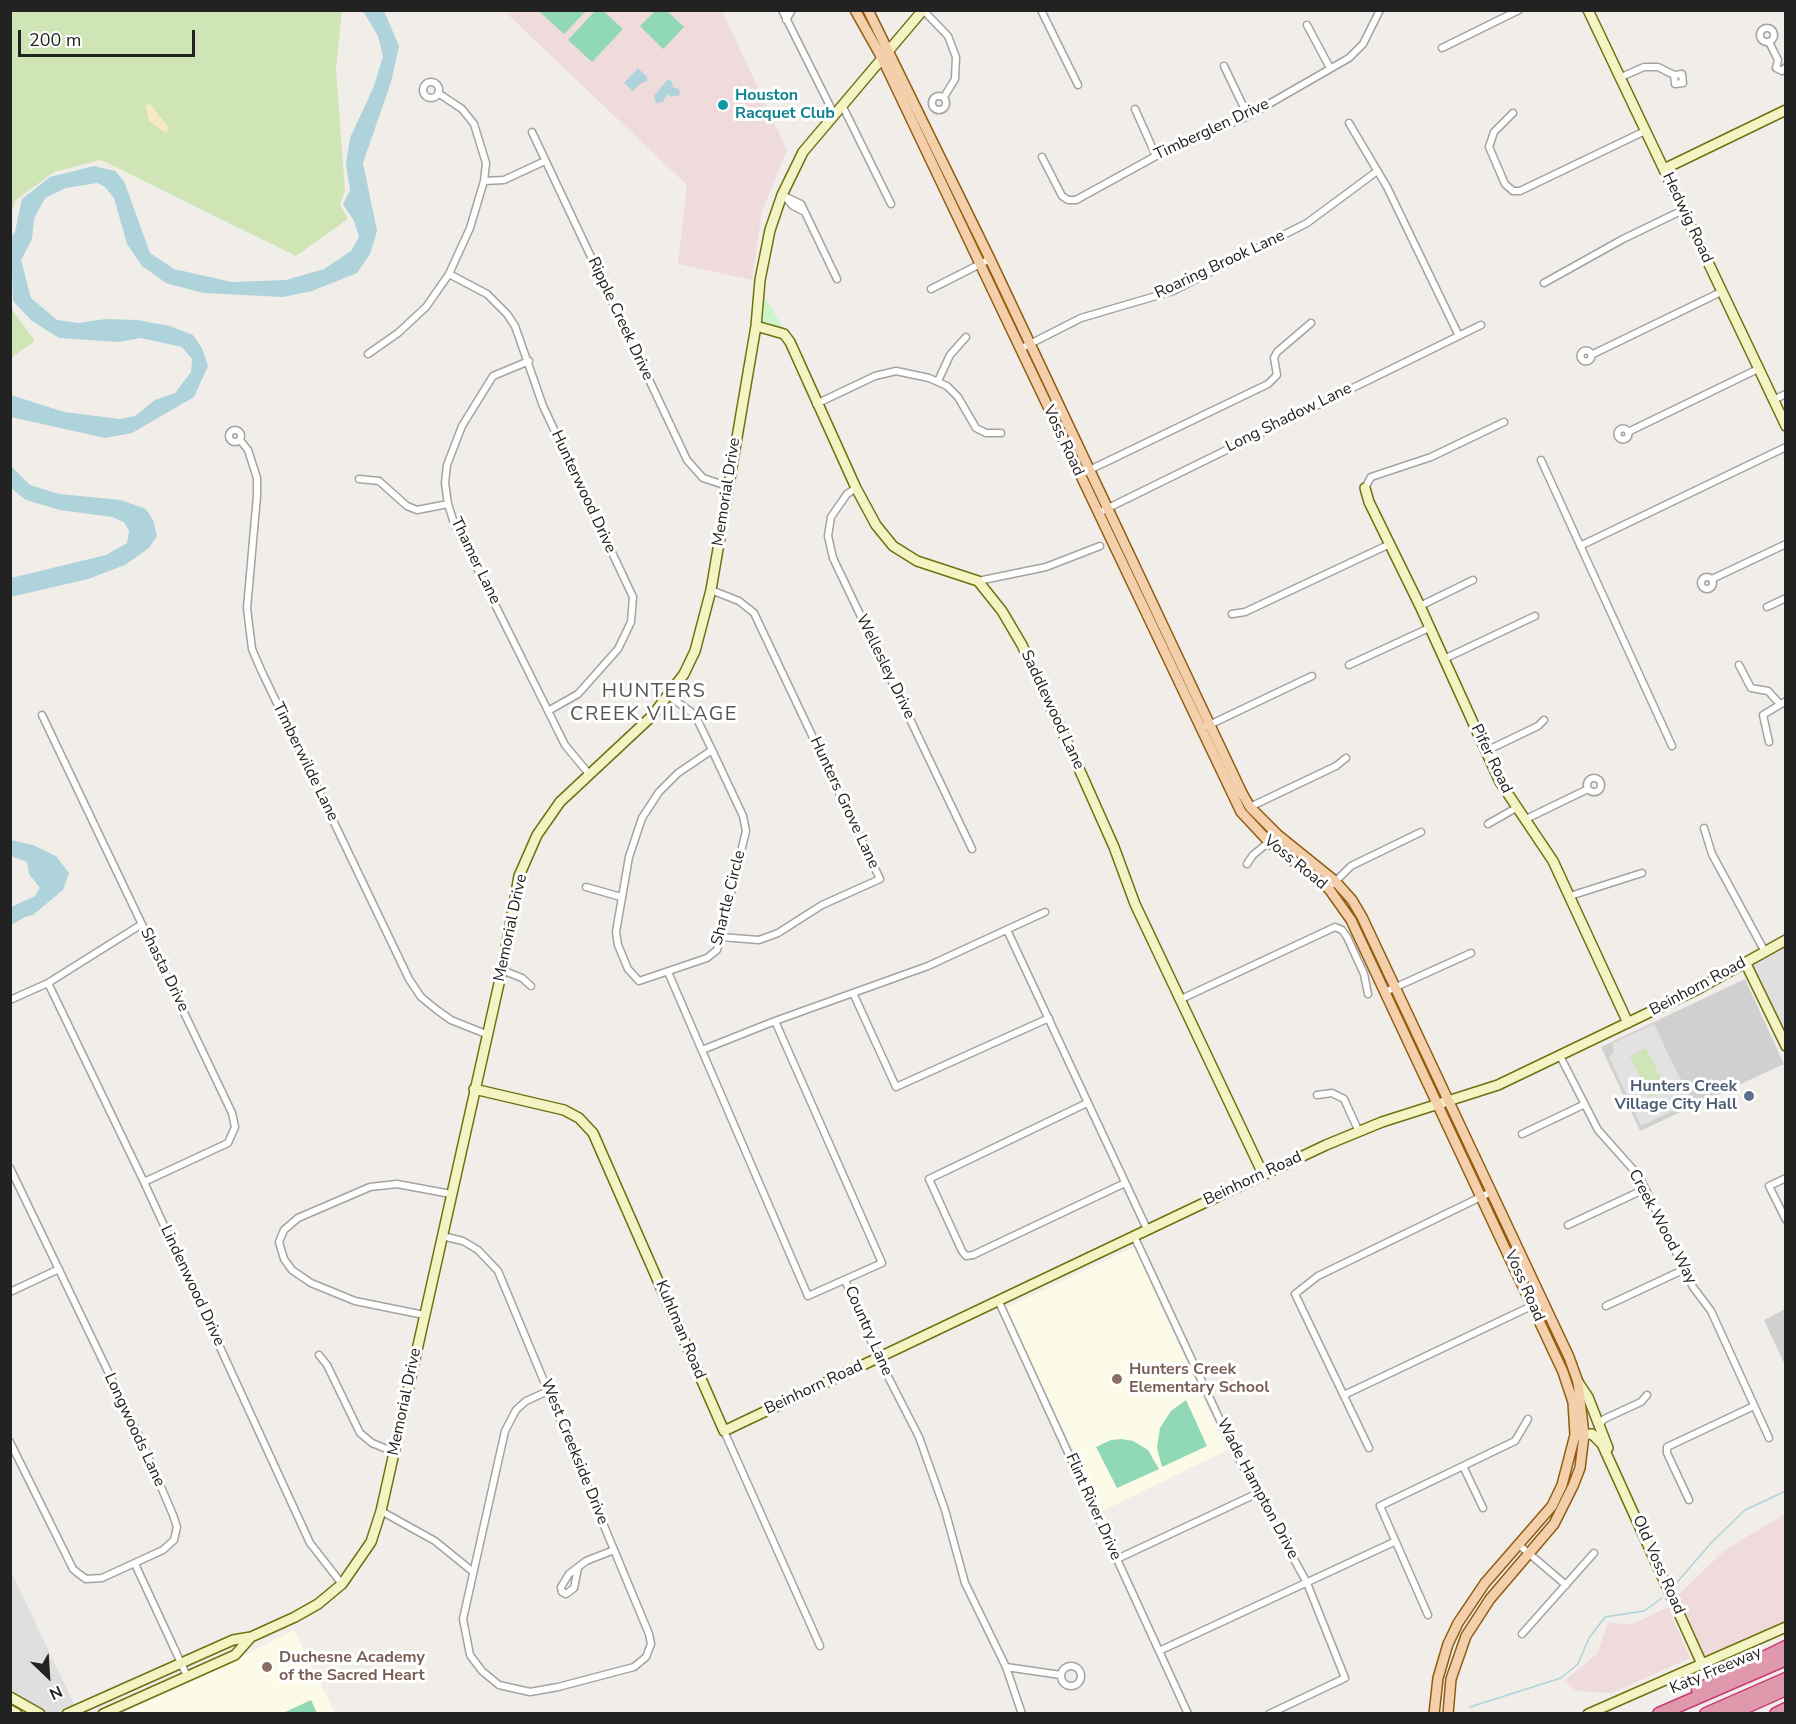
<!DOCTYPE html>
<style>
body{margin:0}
#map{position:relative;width:1796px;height:1724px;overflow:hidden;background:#f1eee9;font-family:"Nunito Sans",sans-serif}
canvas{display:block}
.frame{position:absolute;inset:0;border:12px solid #222;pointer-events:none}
.north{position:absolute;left:18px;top:1646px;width:60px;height:60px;-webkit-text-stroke:4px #fff;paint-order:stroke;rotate:155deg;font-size:16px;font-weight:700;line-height:24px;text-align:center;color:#222}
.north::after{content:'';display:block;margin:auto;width:21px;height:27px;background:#222;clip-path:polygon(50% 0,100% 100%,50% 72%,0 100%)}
.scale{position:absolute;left:18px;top:30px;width:177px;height:27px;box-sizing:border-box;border:3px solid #222;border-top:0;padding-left:8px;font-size:18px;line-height:21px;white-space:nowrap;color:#222;-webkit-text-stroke:4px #fff;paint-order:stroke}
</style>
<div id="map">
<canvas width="1796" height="1724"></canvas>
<div class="frame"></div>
<div class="north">N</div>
<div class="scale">200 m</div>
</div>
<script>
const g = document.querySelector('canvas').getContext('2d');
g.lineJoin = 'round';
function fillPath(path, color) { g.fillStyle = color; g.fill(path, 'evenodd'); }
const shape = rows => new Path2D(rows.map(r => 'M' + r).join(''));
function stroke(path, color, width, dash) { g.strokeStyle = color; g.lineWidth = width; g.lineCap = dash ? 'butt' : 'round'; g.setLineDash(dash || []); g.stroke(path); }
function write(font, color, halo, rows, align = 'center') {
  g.font = font + ' "Nunito Sans",sans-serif'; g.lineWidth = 6; g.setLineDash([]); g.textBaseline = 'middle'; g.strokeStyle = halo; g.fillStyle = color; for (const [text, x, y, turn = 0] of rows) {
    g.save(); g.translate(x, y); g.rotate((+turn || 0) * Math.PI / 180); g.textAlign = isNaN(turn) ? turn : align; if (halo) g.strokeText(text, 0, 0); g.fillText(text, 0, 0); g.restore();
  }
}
fillPath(shape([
 [1785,943,1785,1039,1750,962],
 [10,1569,74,1704,55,1713,11,1713]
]), '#dfdfdf');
fillPath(shape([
 [504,11,722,11,787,150,762,212,752,280,678,264,687,185],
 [1785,1514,1785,1622,1712,1656,1704,1655,1674,1599,1725,1550],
 [1668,1607,1690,1658,1612,1693,1576,1691,1565,1680,1597,1654,1608,1623,1633,1624]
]), '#efdbdb');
fillPath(shape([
 [1134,1247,1227,1450,1102,1511,1006,1308],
 [294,1630,335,1713,120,1714,209,1673]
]), '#fcfbe7');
fillPath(shape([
 [1745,979,1784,1064,1640,1131,1601,1047],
 [1785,1309,1785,1365,1764,1320]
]), '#d0d0d0');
fillPath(shape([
 [11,11,342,11,336,68,345,191,340,205,348,219,296,256,101,160,54,172,16,200,11,212],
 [11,308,35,341,11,358,10,358],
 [1647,1048,1666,1089,1650,1097,1630,1056]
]), '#d0e5b5');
fillPath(shape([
 [149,103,169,128,166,133,149,121,146,106]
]), '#f8e9c0');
fillPath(shape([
 [764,296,784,329,760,322]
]), '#ccf5cc');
fillPath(shape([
 [542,10,586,10,586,11,564,34,540,12],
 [595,11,603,11,623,29,592,62,568,40],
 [667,11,684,27,663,49,640,26,655,11],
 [1186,1400,1207,1446,1162,1467,1157,1448,1160,1428,1171,1411],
 [1122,1439,1133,1441,1148,1450,1159,1469,1117,1488,1096,1447,1111,1440],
 [311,1700,317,1713,283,1713]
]), '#90d8b6');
fillPath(shape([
 [1654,1024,1691,1102,1641,1126,1609,1057,1613,1053,1613,1043],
 [1646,1048,1666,1089,1650,1097,1630,1056]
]), '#e2e2e2');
fillPath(shape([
 [363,11,384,11,399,46,391,82,363,163,377,231,370,254,357,273,312,291,283,297,203,293,166,283,142,266,127,244,114,198,105,187,97,183,66,188,45,198,34,219,32,239,21,260,31,298,57,320,78,323,106,319,137,320,170,326,193,335,202,348,208,366,194,397,132,433,105,438,11,417,11,395,64,412,120,419,135,416,155,400,175,393,191,372,192,359,182,347,141,338,119,342,59,338,32,321,13,301,11,238,15,232,22,199,50,177,94,166,115,171,124,181,150,253,174,269,232,282,286,280,324,269,351,251,359,237,354,221,343,204,350,190,346,164,350,138,374,86,383,56,378,36],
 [638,68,647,77,647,81,641,83,633,91,624,83],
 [668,79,672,82,673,87,679,89,680,95,671,97,667,94,663,102,656,103,654,96],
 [11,466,30,485,59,494,121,500,146,509,153,520,157,536,149,548,125,565,88,579,11,597,11,578,106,555,127,543,129,531,124,522,112,517,60,510,26,500,11,488],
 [11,840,33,845,56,856,69,873,63,890,33,915,25,917,11,925,11,907,35,896,40,888,29,874,27,862,11,856]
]), '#aed3da');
stroke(shape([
 [1673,1587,1711,1543,1745,1510,1786,1491],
 [1470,1707,1561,1678,1578,1664,1589,1638,1605,1617,1644,1611,1662,1598]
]), '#aed3da', 1.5);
const street = shape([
 [782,10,834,114],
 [923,10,948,36,956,57,955,79,944,97],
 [1041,10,1078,85],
 [786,20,792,10],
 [1307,25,1330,68],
 '1760 35a7 7 0 1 1 14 0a7 7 0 1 1-14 0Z',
 [1769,42,1778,60,1776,68,1782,71,1786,67],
 [1442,48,1519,10],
 [1224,66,1248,116],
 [1619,78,1644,67,1658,67,1674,75,1682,74,1683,83,1675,84,1674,75],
 '423 90a8 8 0 1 1 16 0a8 8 0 1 1-16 0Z',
 '932 103a7 7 0 1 1 14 0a7 7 0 1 1-14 0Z',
 [842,105,891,204],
 [1135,109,1156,156],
 [1513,113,1494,132,1489,147,1505,184,1513,191,1520,191,1645,131],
 [1349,123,1387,187,1459,336],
 [532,132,687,460,703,478,727,486],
 [1042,157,1062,196,1068,200,1076,200,1156,156,1248,116,1349,58,1363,44,1380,10],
 [484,181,504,180,545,161],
 [782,195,801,204,837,279],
 [785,197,793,206,803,211],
 [449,274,487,294,507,314,515,326,543,406,633,597,631,622,618,649,578,694,548,711],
 [1544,283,1623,239,1683,210],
 [931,289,990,259],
 [1020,349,1081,318,1173,291,1307,223,1376,172],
 '1580.5 356a5.5 5.5 0 1 1 11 0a5.5 5.5 0 1 1-11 0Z',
 [368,354,398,333,426,307,449,274,470,228,484,181,486,163,474,124,462,109,438,93],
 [1591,355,1721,292],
 [529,361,493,376,462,426,447,465,445,483,448,504,453,520,565,745,589,774],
 [938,381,950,355,966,337],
 [1773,400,1786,394],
 [816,404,875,376,896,371,929,378,947,386,958,397,976,428,986,433,1001,433],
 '1617.5 434a5.5 5.5 0 1 1 11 0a5.5 5.5 0 1 1-11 0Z',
 '229 436a6 6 0 1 1 12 0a6 6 0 1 1-12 0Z',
 [1628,432,1758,369],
 [240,440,248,450,257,478,257,496,247,608,252,649,261,670,409,979,421,997,437,1010,451,1020,486,1034],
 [1541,460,1672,746],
 [1079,475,1268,384,1277,375,1274,358,1277,352,1311,323],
 [359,479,379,481,407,506,417,510,448,504],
 [856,488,847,494,831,517,828,536,833,558,972,849],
 [1365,488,1371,477,1431,457,1504,422],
 [1098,513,1481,325],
 [1580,546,1786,447],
 '1701 583a6 6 0 1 1 12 0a6 6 0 1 1-12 0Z',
 [1712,579,1786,544],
 [978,581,1046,567,1100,546],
 [711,590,739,601,754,613,880,879,822,905,778,933,759,940,720,937],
 [1420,606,1473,580],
 [1767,607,1786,598],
 [1232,614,1245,612,1390,544],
 [1444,659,1535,616],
 [1349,665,1429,628],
 [1739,665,1751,688,1768,691,1780,704],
 [669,696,691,712,698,721,712,750,743,816,746,831,717,950,707,958,639,981,628,969,618,945,616,932,629,857,642,818,659,792,678,773,712,750],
 [42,715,232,1113,235,1127,228,1143,144,1182],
 [1207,726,1312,676],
 [1769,742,1763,715,1786,701],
 [1486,751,1538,726,1544,720],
 '1587 785a7 7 0 1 1 14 0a7 7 0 1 1-14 0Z',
 [1250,807,1336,766,1346,758],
 [1524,820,1588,789],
 [1488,824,1516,808],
 [1704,828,1712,854,1764,950],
 [1247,864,1253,855,1269,842],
 [1333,884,1351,866,1421,832],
 [586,887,621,897],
 [1570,896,1642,873],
 [1007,930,1147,1229],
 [502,970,522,978,531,986],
 [668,972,808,1296,882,1263,775,1021],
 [48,983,144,1182,310,1543,342,1584],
 [1385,992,1471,953],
 [853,993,896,1087,1049,1018],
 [10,1000,48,983,142,924],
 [1179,1000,1335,927,1342,930,1347,937,1364,974,1368,994],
 [702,1050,775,1021,928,966,1045,912],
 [1560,1056,1598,1130,1639,1176,1693,1287,1711,1311,1769,1438],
 [1317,1095,1332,1093,1344,1099,1359,1132],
 [1087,1103,929,1179,962,1251,966,1256,973,1255,1125,1183],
 [1522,1134,1583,1105],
 [10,1168,141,1440,173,1515,177,1527,174,1540,163,1550,102,1578,86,1579,79,1574,73,1569,10,1442],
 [1786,1178,1769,1186,1786,1220],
 [1568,1225,1645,1189],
 [442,1236,463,1241,478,1250,498,1271,548,1391,649,1634,651,1644,646,1657,634,1667,558,1687,530,1692,499,1685,482,1671,470,1655,463,1619,505,1431,516,1410,526,1401,548,1391],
 [1134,1236,1233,1448,1307,1583,1345,1678,1269,1714],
 [845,1280,878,1357,919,1437,945,1510,965,1583,1006,1667,1022,1714],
 [10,1292,59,1269],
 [998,1300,1188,1714],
 [1606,1306,1685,1269],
 [424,1315,355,1301,311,1283,292,1270,284,1259,279,1242,284,1230,298,1218,370,1187,397,1184,451,1194],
 [319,1355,327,1365,360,1433,372,1443,394,1452],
 [1344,1395,1542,1301],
 [1598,1426,1604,1419,1641,1402,1647,1395],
 [724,1431,820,1646],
 [1369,1448,1295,1294,1318,1276,1491,1192],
 [1463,1466,1483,1508],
 [1689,1500,1667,1453,1667,1447,1754,1406],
 [381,1511,435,1541,472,1571],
 [1519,1545,1566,1585],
 [1117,1559,1258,1493],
 [135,1564,187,1676],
 [578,1568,574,1588,566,1594,562,1592,561,1587,569,1574,586,1561,614,1550],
 [1428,1615,1380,1506,1515,1441,1528,1419],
 [1522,1634,1594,1553],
 [1159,1651,1394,1542],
 '1061 1676a10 10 0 1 1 20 0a10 10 0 1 1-20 0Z',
 [1006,1667,1061,1675]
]);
const secondary = shape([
 [1588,10,1786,426],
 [1664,169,1786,110],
 [756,326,784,334,790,342,856,488,876,525,893,546,917,561,978,581,1002,611,1022,645,1072,753,1114,847,1135,904,1263,1174],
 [1365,488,1369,502,1420,606,1500,782,1553,861,1628,1023],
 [1746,964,1786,1046],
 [474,1089,564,1110,579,1118,593,1133,724,1431,1326,1145,1382,1122,1498,1085,1698,989,1786,940],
 [1578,1382,1588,1397,1608,1448],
 [1577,1435,1592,1434,1602,1444,1702,1664],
 [10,1697,40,1714],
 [10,1710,17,1714],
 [67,1714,233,1640,251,1637,295,1617,318,1604,342,1584,371,1542,381,1511,502,970,519,876,537,835,560,802,652,716,684,674,695,651,711,590,756,326,760,280,770,230,782,195,803,152,923,10],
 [103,1714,235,1655,251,1637],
 [1588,1714,1786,1627]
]);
const primary = shape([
 [855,10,882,58,1241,812,1269,842,1329,889,1351,920,1563,1372,1573,1402,1575,1435,1562,1485,1552,1506,1485,1583,1458,1623,1448,1644,1438,1678,1434,1714],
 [868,10,990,259,1242,793,1250,807,1278,835,1335,881,1352,900,1362,917,1569,1357,1578,1382,1584,1435,1580,1468,1573,1486,1554,1524,1490,1599,1466,1636,1451,1679,1448,1714]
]);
const highway = shape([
 [1698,1690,1786,1647],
 [1659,1714,1786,1659],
 [1706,1714,1786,1679],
 [1730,1714,1786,1689],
 [1776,1714,1786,1709]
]);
stroke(street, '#a3a3a3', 9);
stroke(secondary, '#6e7110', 12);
stroke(primary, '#905c0f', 12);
stroke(highway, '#cb3a77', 15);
stroke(street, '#fff', 6);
stroke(secondary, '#f4f3c4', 9);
stroke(primary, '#f4cfac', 9);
stroke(highway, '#e099ac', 12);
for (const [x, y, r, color] of [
 [723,105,6,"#0f9aa8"],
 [1749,1096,6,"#5c6f8a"],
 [1117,1379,6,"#8d6e63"],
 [267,1667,6,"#8d6e63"]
]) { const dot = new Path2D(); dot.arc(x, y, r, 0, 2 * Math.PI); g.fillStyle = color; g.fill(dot); stroke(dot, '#fff', 2); }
write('bold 16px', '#0d838f', '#fff', [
 ["Houston",735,96],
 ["Racquet Club",735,114]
], 'left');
write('16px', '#222', '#fff', [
 ["Timberglen Drive",1212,130,-25],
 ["Hedwig Road",1687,218,65],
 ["Roaring Brook Lane",1220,265,-25],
 ["Ripple Creek Drive",620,319,65],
 ["Long Shadow Lane",1289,418,-26],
 ["Voss Road",1063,441,65],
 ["Hunterwood Drive",583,492,65],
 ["Memorial Drive",727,492,-81],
 ["Thamer Lane",475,561,64],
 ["Wellesley Drive",885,667,64],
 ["Saddlewood Lane",1052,710,65],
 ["Pifer Road",1491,759,64],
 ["Timberwilde Lane",305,762,64],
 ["Hunters Grove Lane",844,803,65],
 ["Voss Road",1295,863,39],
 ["Shartle Circle",729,898,-76],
 ["Memorial Drive",511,928,-78],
 ["Shasta Drive",164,970,64],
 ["Beinhorn Road",1698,987,-28],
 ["Beinhorn Road",1253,1179,-25],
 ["Creek Wood Way",1662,1227,62],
 ["Lindenwood Drive",192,1286,65],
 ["Voss Road",1524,1286,66],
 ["Kuhlman Road",680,1330,67],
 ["Country Lane",868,1331,66],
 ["Beinhorn Road",814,1388,-25],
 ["Memorial Drive",405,1402,-78],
 ["Longwoods Lane",134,1430,65],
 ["West Creekside Drive",574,1452,68],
 ["Wade Hampton Drive",1257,1489,62],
 ["Flint River Drive",1093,1507,66],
 ["Old Voss Road",1658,1565,66],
 ["Katy Freeway",1716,1671,-23]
]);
write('bold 16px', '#4e5e75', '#fff', [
 ["Hunters Creek",1737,1087],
 ["Village City Hall",1737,1105]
], 'right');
write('bold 16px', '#785e54', '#fff', [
 ["Hunters Creek",1129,1370],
 ["Elementary School",1129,1388],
 ["Duchesne Academy",279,1658],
 ["of the Sacred Heart",279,1676]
], 'left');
g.letterSpacing = '1.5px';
write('20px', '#555', '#fff', [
 ["HUNTERS",654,692],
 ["CREEK VILLAGE",654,715]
]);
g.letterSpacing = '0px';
</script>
